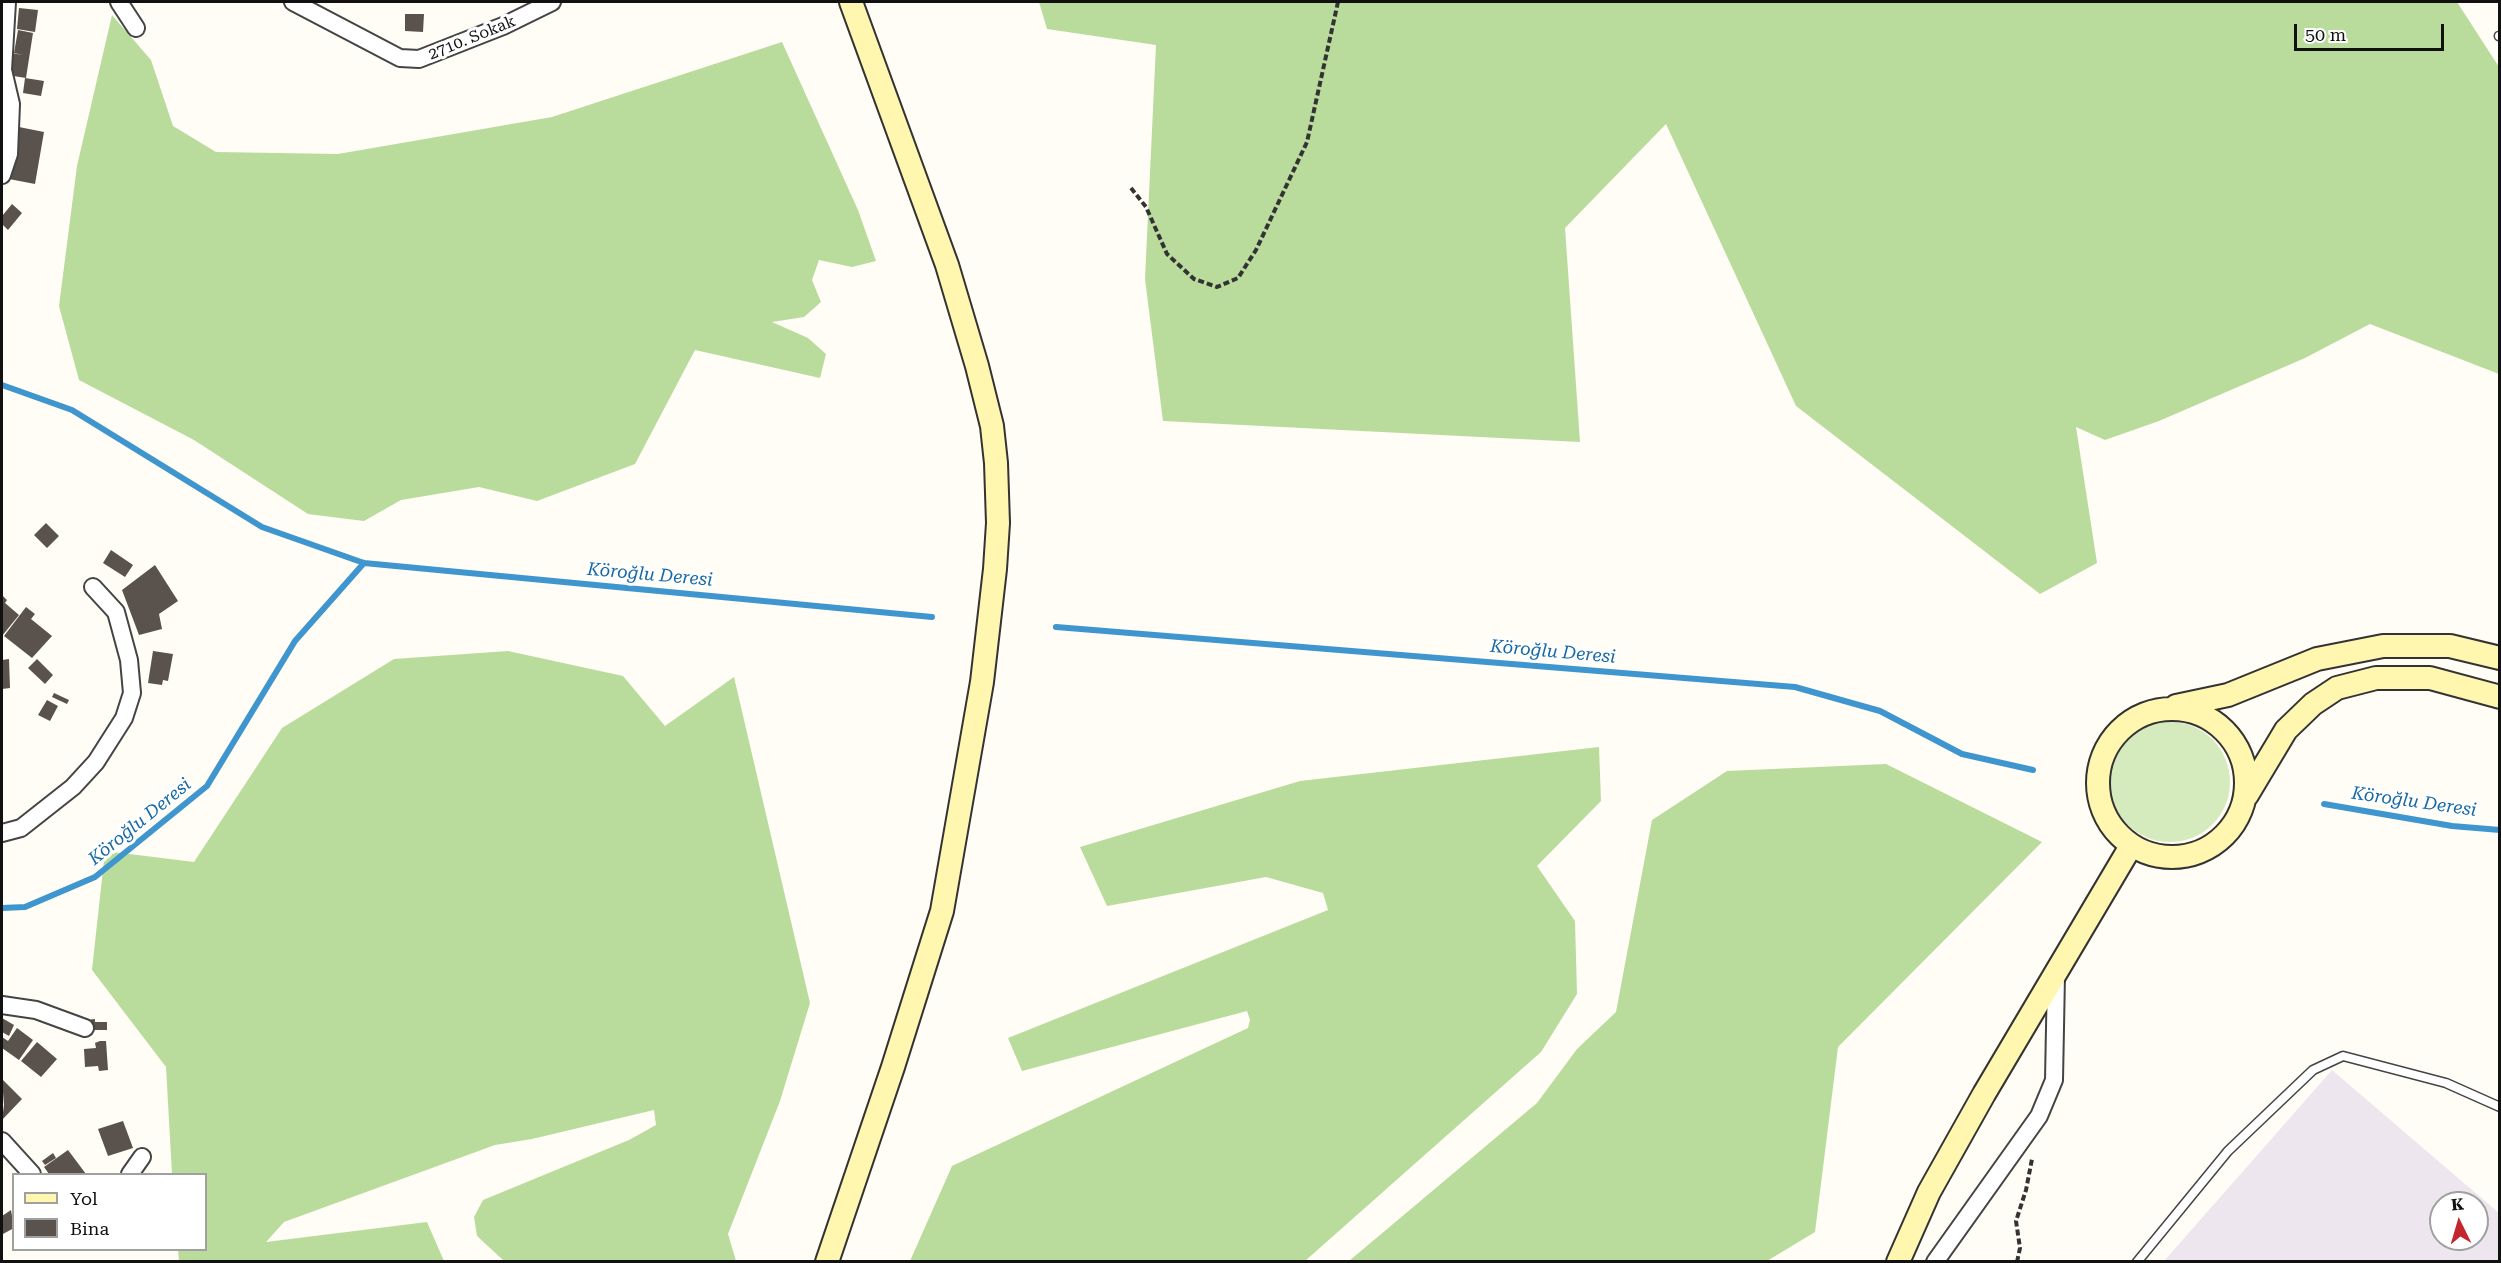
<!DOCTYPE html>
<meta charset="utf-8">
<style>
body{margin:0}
#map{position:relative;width:2501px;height:1263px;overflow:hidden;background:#fffdf5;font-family:"Roboto Serif",serif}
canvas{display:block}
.frame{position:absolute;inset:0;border:3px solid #111;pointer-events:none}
.legend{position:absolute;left:12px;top:1173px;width:195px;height:78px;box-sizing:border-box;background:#fff;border:2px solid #a0a0a0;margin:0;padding:8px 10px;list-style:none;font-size:18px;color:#111}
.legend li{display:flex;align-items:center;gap:12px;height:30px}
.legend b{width:30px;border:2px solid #a0a0a0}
.north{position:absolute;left:2429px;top:1191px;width:60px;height:60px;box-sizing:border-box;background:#fff;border:2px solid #a0a0a0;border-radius:50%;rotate:355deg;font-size:16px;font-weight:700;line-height:24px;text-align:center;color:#111}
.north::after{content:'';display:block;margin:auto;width:21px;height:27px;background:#c4262e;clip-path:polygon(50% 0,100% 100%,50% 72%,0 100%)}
.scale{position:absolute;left:2294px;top:24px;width:150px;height:27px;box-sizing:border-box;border:3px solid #111;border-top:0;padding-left:8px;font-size:18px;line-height:21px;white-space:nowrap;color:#111;-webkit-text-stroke:4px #fff;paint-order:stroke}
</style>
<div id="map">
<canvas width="2501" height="1263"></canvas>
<div class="frame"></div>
<ul class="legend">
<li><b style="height:8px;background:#fff6b0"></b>Yol</li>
<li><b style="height:16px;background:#5a524d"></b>Bina</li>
</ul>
<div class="north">K</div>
<div class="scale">50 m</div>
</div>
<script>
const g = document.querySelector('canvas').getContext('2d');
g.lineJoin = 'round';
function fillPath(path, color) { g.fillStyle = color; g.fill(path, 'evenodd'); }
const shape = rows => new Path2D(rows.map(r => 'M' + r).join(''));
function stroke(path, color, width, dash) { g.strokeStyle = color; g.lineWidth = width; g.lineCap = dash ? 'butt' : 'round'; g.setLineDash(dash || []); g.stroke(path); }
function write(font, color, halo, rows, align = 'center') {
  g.font = font + ' "Roboto Serif",serif'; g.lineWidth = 6; g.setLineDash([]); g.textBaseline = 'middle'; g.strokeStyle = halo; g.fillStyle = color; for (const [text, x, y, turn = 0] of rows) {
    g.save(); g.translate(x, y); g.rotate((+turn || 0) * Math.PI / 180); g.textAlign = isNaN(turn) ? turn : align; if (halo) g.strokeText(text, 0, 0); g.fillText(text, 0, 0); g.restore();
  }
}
fillPath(shape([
 [2332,1070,2499,1213,2499,1261,2164,1261],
 [2441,1203,2477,1203,2477,1239,2441,1239]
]), '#eee6ef');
fillPath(shape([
 '2110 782a60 60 0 1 1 120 0a60 60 0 1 1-120 0Z'
]), '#d5ebbd');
fillPath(shape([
 [1039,2,2457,2,2499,67,2499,374,2370,324,2305,358,2159,421,2105,440,2076,427,2097,563,2040,594,1796,406,1666,124,1565,228,1580,442,1163,421,1145,279,1156,45,1047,29],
 [112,15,151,60,173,126,216,152,338,154,552,117,782,42,858,210,876,261,852,267,819,260,812,280,821,302,804,317,772,322,808,338,826,354,820,378,695,350,635,464,537,501,479,487,401,500,364,521,308,514,194,440,79,380,59,306,77,166],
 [508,651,623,676,665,726,734,677,810,1003,780,1101,728,1234,736,1261,504,1261,477,1236,474,1217,483,1200,629,1140,656,1125,654,1110,532,1139,495,1145,284,1222,266,1242,427,1222,444,1261,179,1261,178,1250,206,1250,206,1174,172,1174,166,1067,92,970,105,851,194,862,282,728,394,659],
 [1599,747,1601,801,1537,866,1575,921,1577,994,1541,1052,1305,1261,910,1261,952,1166,1248,1028,1250,1020,1247,1011,1022,1071,1008,1038,1328,910,1323,893,1266,877,1107,906,1080,847,1300,781],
 [1886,764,2042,842,1838,1047,1815,1232,1767,1261,1349,1261,1537,1103,1577,1049,1616,1012,1652,820,1727,771]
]), '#b9dc9c');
stroke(shape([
 [2,385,72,410,262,527,364,563,932,617],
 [1056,627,1795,687,1880,711,1962,754,2033,770],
 [2324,804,2452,826,2500,830],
 [2,908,25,907,95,877,207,786,295,641,364,563]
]), '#3f96cf', 6);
fillPath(shape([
 [19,8,38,10,35,32,17,29],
 [405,14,424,14,423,32,405,31],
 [18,30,33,33,26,78,7,75,11,53,23,55,14,53],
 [25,78,44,81,41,96,23,93],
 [19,127,44,132,35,184,9,179],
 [12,204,22,213,8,230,2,224,2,216],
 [46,523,59,536,47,548,34,535],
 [111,550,133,565,125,577,103,563],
 [155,565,178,601,159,614,162,629,139,635,122,590],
 [2,595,7,600,5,603,19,615,2,636],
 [26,607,35,614,31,619,52,636,32,658,4,636],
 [153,651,173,654,168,681,163,680,162,685,148,683],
 [9,659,10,688,2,689,2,660],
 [37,659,53,675,45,684,28,668],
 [54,693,69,700,67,704,52,697],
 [47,700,58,706,50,721,38,715],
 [2,1018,14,1025,9,1036,2,1032],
 [95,1019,95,1022,107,1022,107,1030,86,1030,86,1020],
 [17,1028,33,1040,19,1060,2,1048,2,1037,8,1041],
 [100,1041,106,1041,108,1070,99,1071,98,1066,85,1067,84,1049,96,1048,95,1043],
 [37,1042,57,1059,41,1077,21,1061],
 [2,1079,22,1099,2,1120,4,1105],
 [123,1121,133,1148,108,1156,98,1129],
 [68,1150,86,1174,49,1174,44,1167],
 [53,1153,56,1158,45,1165,42,1161],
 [11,1210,14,1228,3,1234,2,1216]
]), '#5a524d');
const lane = shape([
 [2499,36,2500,36],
 [2137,1262,2228,1151,2313,1070,2343,1056,2446,1083,2500,1107]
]);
const street = shape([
 [119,2,136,28],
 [293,2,400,58,419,59,503,26,552,2],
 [2,175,9,154,11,104,3,70,7,2],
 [2,833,21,828,73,787,96,762,124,718,132,693,129,660,116,612,93,587],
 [2,1005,36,1010,85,1028],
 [2,1141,32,1174],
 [130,1174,142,1157],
 [1935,1262,2039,1116,2054,1080,2056,975]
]);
const secondary = shape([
 [2176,706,2228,695,2317,659,2383,646,2450,646,2500,658],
 '2098 783a74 74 0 1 1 148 0a74 74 0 1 1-148 0Z',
 [2247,795,2286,730,2313,704,2337,688,2376,678,2430,678,2500,697],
 [827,1262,893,1067,942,911,982,682,995,569,998,523,996,463,992,426,977,366,947,265,851,2],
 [1898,1262,1929,1192,1984,1094,2131,846]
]);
stroke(lane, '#444', 11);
stroke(street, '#444', 20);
stroke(secondary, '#333', 26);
stroke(shape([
 [1131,188,1146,207,1167,254,1194,279,1217,287,1238,278,1256,250,1307,142,1338,2],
 [2017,1262,2020,1248,2016,1221,2026,1190,2032,1159]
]), '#333', 4, [6, 3]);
stroke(lane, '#fff', 8);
stroke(street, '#fff', 16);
stroke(secondary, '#fff6b0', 22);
write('16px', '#111', '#fff', [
 ["2710. Sokak",472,38,-22]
]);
write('italic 18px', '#1768a6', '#fff', [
 ["Köroğlu Deresi",650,575,5],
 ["Köroğlu Deresi",1553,652,5],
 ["Köroğlu Deresi",2414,802,8],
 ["Köroğlu Deresi",140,822,-39]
]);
</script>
